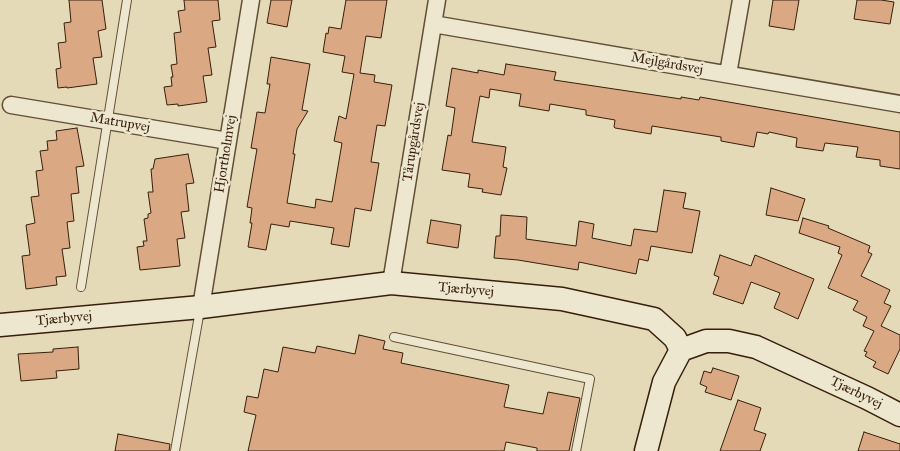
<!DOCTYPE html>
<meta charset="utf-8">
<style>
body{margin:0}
canvas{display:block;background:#e5dab7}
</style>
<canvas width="900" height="451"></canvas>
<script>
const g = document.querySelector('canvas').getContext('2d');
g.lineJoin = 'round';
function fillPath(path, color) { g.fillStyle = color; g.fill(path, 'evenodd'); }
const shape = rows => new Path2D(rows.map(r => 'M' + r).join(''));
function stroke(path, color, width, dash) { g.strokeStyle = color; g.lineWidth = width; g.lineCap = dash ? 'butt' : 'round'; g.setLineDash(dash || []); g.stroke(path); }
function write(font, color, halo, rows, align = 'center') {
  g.font = font + ' "IM FELL Great Primer",serif'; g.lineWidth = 5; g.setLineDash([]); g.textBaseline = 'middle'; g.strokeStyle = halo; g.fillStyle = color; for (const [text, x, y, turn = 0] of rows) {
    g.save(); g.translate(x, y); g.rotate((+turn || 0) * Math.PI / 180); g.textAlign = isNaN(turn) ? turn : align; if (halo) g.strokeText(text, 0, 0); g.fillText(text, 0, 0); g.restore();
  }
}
const building = shape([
 [69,0,102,0,106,29,98,31,102,57,93,58,97,84,67,88,67,87,58,88,56,69,61,68,58,43,66,42,64,23,71,22,69,0],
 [184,0,218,0,220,20,212,21,216,47,208,48,212,75,203,76,207,102,178,106,178,104,167,105,164,87,172,86,171,77,173,77,171,65,177,64,174,33,181,32,178,11,185,10,184,0],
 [271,0,292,0,287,27,267,23,271,0],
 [346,0,387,0,381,38,366,36,360,73,375,75,374,82,392,85,385,126,377,125,371,162,379,163,371,211,355,208,349,247,331,244,334,228,290,221,289,227,271,224,266,250,248,247,252,223,250,223,252,208,247,207,257,149,251,148,257,112,265,113,270,84,267,84,271,57,310,64,302,110,308,111,297,129,293,154,295,154,287,203,315,208,316,199,332,202,342,143,334,141,339,116,346,119,354,74,342,72,345,56,323,52,326,33,328,34,329,27,341,29,346,0],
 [773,0,799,0,794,30,769,26,773,0],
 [857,0,881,0,894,2,890,24,854,19,857,0],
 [506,64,556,72,554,80,681,99,681,97,699,100,700,97,900,132,900,169,880,166,880,160,856,157,858,147,825,143,823,151,796,147,797,138,769,132,768,134,757,132,754,147,721,141,721,137,652,126,651,134,615,128,614,127,615,120,586,115,586,110,550,104,549,111,519,106,521,94,490,89,489,98,480,96,472,142,506,147,503,167,507,168,501,195,482,192,483,189,468,187,470,174,442,170,448,135,451,136,455,108,446,106,452,68,478,73,478,70,504,75,506,64],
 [77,128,84,166,76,167,79,193,71,194,74,221,67,222,70,248,62,249,66,276,56,277,57,285,26,289,22,256,30,255,26,225,35,223,31,197,39,196,36,171,43,170,40,151,48,150,47,141,57,140,56,131,77,128],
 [188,154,194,183,186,184,189,211,181,212,185,238,177,239,180,266,140,270,137,247,144,246,143,241,147,241,144,219,148,218,148,214,151,213,148,192,153,192,151,169,153,169,155,159,188,154],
 [771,188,805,199,798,221,766,215,771,188],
 [664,190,686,193,683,208,700,211,692,253,651,246,648,261,639,259,636,274,579,262,578,270,518,260,494,258,496,236,500,236,501,215,527,217,526,239,576,246,579,221,594,224,592,238,631,246,634,229,657,232,664,190],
 [803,218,829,226,828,228,870,246,868,252,872,254,861,276,890,290,884,303,891,306,881,326,900,335,900,349,888,374,873,367,876,362,865,356,867,352,864,351,874,331,863,326,867,317,853,310,858,301,828,288,842,255,838,253,840,247,799,233,803,218],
 [431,220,461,225,458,248,427,243,431,220],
 [720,255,751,266,755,255,814,279,798,319,774,308,780,293,751,282,743,304,713,294,719,277,714,275,720,255],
 [359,335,385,341,383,349,403,353,401,363,509,385,504,407,543,414,548,392,580,398,569,451,537,451,537,448,506,442,504,451,248,451,256,415,244,412,247,396,258,398,264,369,278,372,283,347,315,353,317,346,355,354,359,335],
 [78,347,79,369,56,371,57,378,21,381,18,354,53,352,53,349,78,347],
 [713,368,739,376,731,400,705,392,707,387,700,384,704,371,711,373,713,368],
 [738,400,761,408,754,430,766,434,760,451,720,451,738,400],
 [864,432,900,444,900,451,858,451,864,432],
 [118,434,170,444,169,451,115,451,118,434]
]);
fillPath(building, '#daa882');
stroke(building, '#371f0c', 1);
const lane = shape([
 [81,287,127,0],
 [394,337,590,379,576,451],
 [175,451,200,310]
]);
const street = shape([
 [433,24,900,104],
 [728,74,741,0],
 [11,105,228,141],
 [391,283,437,0],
 [201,307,251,0]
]);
const secondary = shape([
 [0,325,201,307,391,283,562,299,654,319,675,338,681,350],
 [681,350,706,341,729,341,756,347,867,398,900,415],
 [646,451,664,382,681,350]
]);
stroke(lane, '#624e37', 10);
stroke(street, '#624e37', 19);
stroke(secondary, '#371f0c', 25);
stroke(lane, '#eee7d0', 8);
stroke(street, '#eee7d0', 16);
stroke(secondary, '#eee7d0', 22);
write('14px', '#371f0c', '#eee7d0', [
 ["Mejlgårdsvej",667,64,10],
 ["Matrupvej",120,123,10],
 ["Tårupgårdsvej",414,142,-81],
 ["Hjortholmvej",226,154,-81],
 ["Tjærbyvej",466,290,5],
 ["Tjærbyvej",64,319,-5],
 ["Tjærbyvej",856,393,26]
]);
</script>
